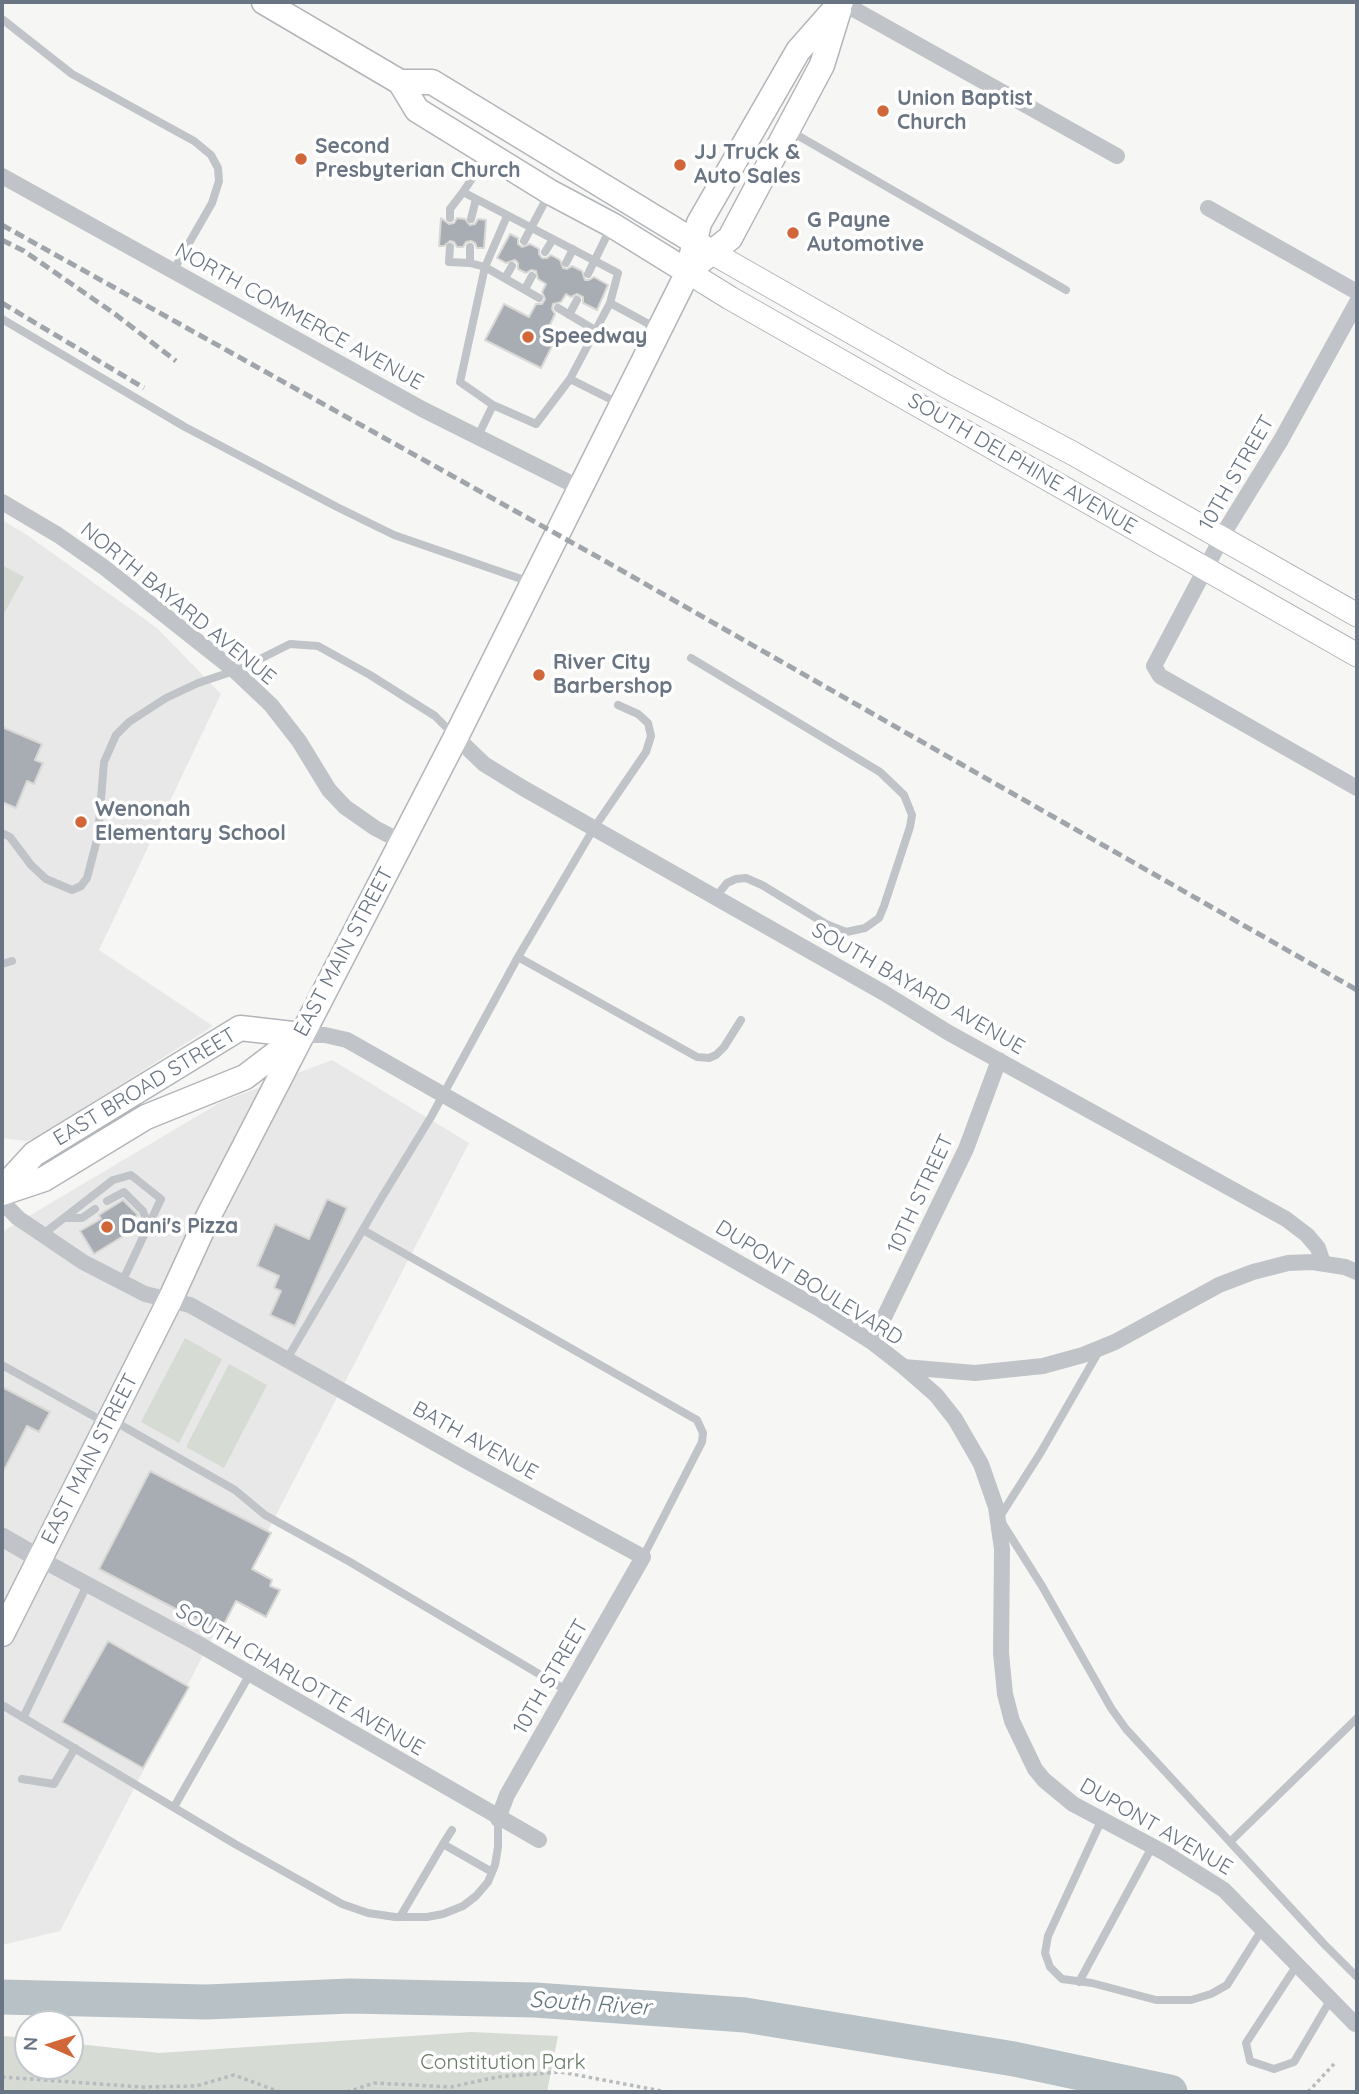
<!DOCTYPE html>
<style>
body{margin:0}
#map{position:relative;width:1359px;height:2094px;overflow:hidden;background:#f6f7f4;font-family:Quicksand,sans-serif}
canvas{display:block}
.frame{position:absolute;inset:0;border:4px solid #697582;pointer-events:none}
.north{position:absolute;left:14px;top:2010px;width:70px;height:70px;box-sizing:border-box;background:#fff;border:2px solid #c3c8cd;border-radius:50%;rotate:273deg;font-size:19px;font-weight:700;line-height:28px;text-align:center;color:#697582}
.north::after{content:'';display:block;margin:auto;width:24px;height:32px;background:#d16739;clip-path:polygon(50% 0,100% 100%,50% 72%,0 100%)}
</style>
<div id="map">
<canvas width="1359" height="2094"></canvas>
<div class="frame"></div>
<div class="north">N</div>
</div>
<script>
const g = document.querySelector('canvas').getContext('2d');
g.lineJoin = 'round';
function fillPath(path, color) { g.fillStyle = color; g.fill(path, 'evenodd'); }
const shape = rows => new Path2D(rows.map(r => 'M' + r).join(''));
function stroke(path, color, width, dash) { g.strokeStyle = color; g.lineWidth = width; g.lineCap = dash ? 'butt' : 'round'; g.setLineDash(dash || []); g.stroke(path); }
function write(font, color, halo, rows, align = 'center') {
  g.font = font + ' Quicksand,sans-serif'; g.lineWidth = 7; g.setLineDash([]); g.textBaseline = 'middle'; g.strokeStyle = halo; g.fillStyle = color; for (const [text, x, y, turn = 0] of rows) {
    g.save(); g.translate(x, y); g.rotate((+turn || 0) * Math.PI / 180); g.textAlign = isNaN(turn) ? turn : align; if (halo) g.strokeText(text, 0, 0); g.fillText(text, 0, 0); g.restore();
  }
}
fillPath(shape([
 [2,520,27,535,157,628,221,694,99,950,213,1026,38,1137,26,1141,2,1138],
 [332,1060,469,1143,60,1931,2,1945,2,1232,221,1102]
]), '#e7e8e7');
fillPath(shape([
 [2,565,24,577,2,617],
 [185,1338,222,1359,179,1443,141,1422],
 [229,1364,267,1385,224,1468,186,1447],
 [471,2032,558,2036,547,2092,2,2092,2,2036,28,2038,28,2066,70,2066,70,2043,159,2053]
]), '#d6dbd4');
stroke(shape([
 [2,1997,206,2002,350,1996,535,2000,745,2015,1014,2059,1170,2092]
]), '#b8c1c6', 35);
const building = shape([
 [441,218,449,224,454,223,457,218,465,219,470,225,475,224,478,219,486,220,484,248,477,248,475,243,471,241,466,242,463,247,457,247,454,242,450,241,444,246,439,246,441,218],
 [510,234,518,238,518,244,522,247,530,244,539,249,539,254,542,258,547,258,551,255,560,260,563,268,567,269,572,266,582,271,585,280,589,280,594,277,608,285,597,310,583,303,583,297,577,294,571,297,566,294,561,302,553,304,552,309,555,314,549,327,559,332,541,368,485,340,504,304,529,317,536,304,542,304,545,299,542,292,546,284,538,279,536,271,531,270,526,273,518,269,518,263,515,260,506,263,497,258,510,234],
 [2,727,42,744,35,760,43,763,34,784,27,781,16,808,2,802,2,727],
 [327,1199,347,1208,295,1326,270,1315,281,1291,274,1288,279,1276,257,1266,275,1224,309,1239,327,1199],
 [123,1200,138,1215,125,1223,130,1232,94,1254,80,1231,101,1219,99,1215,123,1200],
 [2,1387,50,1412,39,1432,27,1426,2,1474,2,1387],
 [150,1471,271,1533,252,1569,272,1580,270,1586,280,1590,266,1617,236,1601,220,1632,99,1569,150,1471],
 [108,1641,189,1687,143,1768,62,1722,108,1641]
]);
fillPath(building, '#a7adb3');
stroke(building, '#d8d8d6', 2);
const secondary = shape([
 [711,252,946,386,1074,454,1357,615],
 [688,272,730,298,1357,655]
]);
const primary = shape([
 [264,2,400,82,417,110,550,192,612,225,688,272],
 [400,82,432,82,708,250],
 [697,264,730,238,822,65,839,10],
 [2,1189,34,1154,240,1028,301,1035],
 [2,1193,44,1179,146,1117,245,1077,295,1039],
 [2,1634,170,1300,209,1215,456,737,688,272,699,223,798,51,841,2]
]);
stroke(secondary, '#b1b5ba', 25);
stroke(primary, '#b2b5b9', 27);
stroke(shape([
 [2,2077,140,2087,196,2086,234,2075,280,2092],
 [347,2092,374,2083,451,2087,497,2077,561,2072,667,2092],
 [1308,2092,1334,2064]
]), '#b8bbbd', 3.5, [3.5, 3.5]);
stroke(shape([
 [2,19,72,74,194,141,211,155,218,168,219,181,212,203,173,271],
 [790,131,1066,290],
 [487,156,463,192,618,273,610,303,658,329],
 [450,218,450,209,463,192],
 [471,219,476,199],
 [524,241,549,194],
 [450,247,449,262,470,263,485,267,507,216],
 [470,247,470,263],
 [545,252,553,239],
 [566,263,573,249],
 [588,274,611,227],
 [505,278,512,266],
 [525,289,532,276],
 [610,303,570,379,618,403],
 [558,308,595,330],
 [569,315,577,300],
 [2,319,185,427,337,507,394,535,530,582],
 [493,405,460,382,485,267,539,298],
 [478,436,493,405,536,424,570,379],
 [691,658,880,772,904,795,912,815,910,827,884,906,879,918,865,928,846,932,826,924,762,885,746,878,736,879,727,883,715,898],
 [2,833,10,837,31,865,46,879,72,890,81,886,87,878,98,836,104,762,116,735,129,722,166,698,198,683,240,669,290,644,318,646,370,675,435,716,454,735],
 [518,957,697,1057,709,1058,716,1055,724,1047,741,1020],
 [2,964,12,961],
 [107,1201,124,1192,143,1211,148,1226],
 [66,1218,82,1218,95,1209],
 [363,1230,697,1420,703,1433,702,1442,643,1557],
 [42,1235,113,1180,131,1175,161,1199,122,1282],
 [1099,1351,1041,1452,999,1518,1042,1586,1111,1708,1126,1729,1324,1944,1357,1977],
 [287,1359,382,1197,431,1117,518,957,594,828,646,752,651,736,648,723,638,714,618,705],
 [2,1365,106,1423],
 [112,1420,235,1490,265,1515,350,1562,566,1690],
 [2,1705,235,1844,342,1904,368,1913,395,1917,427,1917,443,1914,463,1906,476,1896,488,1882,495,1865,498,1847,498,1819],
 [23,1718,87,1585],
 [22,1779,54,1784,75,1748],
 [174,1807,250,1674],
 [1102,1819,1048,1936,1045,1953,1050,1967,1062,1979,1092,1983,1156,2000,1191,2000,1211,1994,1227,1985,1263,1928],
 [1231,1841,1357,1718],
 [443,1844,452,1830],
 [400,1917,443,1844,492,1872],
 [1297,1965,1246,2043,1250,2061,1274,2069,1294,2062,1331,1999],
 [1079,1982,1152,1847]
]), '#c0c3c7', 8);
stroke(shape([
 [841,2,1117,156],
 [2,176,422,409,580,488],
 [1208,208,1357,292],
 [1357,302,1281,440,1228,526,1154,666,1160,676,1357,788],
 [2,502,58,535,105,568,234,670,271,705,299,741,329,790,345,807,375,828,402,842],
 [456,737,484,764,523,788,884,993,949,1033,1286,1219,1307,1235,1318,1248,1323,1263],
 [301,1035,325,1035,347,1040,818,1308,872,1342,904,1367,975,1373,1043,1366,1083,1355,1115,1342,1219,1285,1253,1272,1288,1263,1312,1262,1345,1267,1357,1272],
 [2,1202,18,1218,83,1262,145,1294,190,1305,472,1464,643,1557,507,1795,498,1819],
 [872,1342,966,1149,999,1060],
 [904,1367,936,1395,955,1419,981,1464,996,1507,1002,1549,1001,1653,1005,1694,1012,1721,1035,1769,1044,1780,1073,1804,1165,1853,1224,1890,1355,2024],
 [40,1559,195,1642,539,1840]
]), '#c0c3c7', 16);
stroke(shape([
 [2,1537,40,1559]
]), '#c0c3c7', 19);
stroke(secondary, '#fff', 23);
stroke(primary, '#fff', 24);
stroke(shape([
 [2,225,605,561,1357,990],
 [2,240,24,251,115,314,176,361],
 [2,303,144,388]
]), '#a0a5ab', 5, [10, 5]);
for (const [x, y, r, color] of [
 [883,111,7,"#d16739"],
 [301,159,7,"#d16739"],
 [680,165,7,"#d16739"],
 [793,233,7,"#d16739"],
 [528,337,7,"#d16739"],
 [539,675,7,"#d16739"],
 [81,822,7,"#d16739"],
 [107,1227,7,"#d16739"]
]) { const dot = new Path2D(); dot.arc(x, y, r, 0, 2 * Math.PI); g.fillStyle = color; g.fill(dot); stroke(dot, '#fff', 2.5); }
write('bold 21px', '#697582', '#fff', [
 ["Union Baptist",897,99],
 ["Church",897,123],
 ["Second",315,147],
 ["Presbyterian Church",315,171],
 ["JJ Truck &",694,153],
 ["Auto Sales",694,177],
 ["G Payne",807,221],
 ["Automotive",807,245],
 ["Speedway",542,337],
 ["River City",553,663],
 ["Barbershop",553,687],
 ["Wenonah",95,810],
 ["Elementary School",95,834],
 ["Dani's Pizza",121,1227]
], 'left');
write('21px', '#697582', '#fff', [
 ["NORTH COMMERCE AVENUE",299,317,29],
 ["SOUTH DELPHINE AVENUE",1022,464,30],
 ["10TH STREET",1237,473,-60],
 ["NORTH BAYARD AVENUE",178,604,39],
 ["EAST MAIN STREET",344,952,-62],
 ["SOUTH BAYARD AVENUE",918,989,30],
 ["EAST BROAD STREET",145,1087,-31],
 ["10TH STREET",921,1194,-65],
 ["DUPONT BOULEVARD",809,1283,32],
 ["BATH AVENUE",475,1441,29],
 ["EAST MAIN STREET",90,1459,-63],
 ["10TH STREET",551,1677,-60],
 ["SOUTH CHARLOTTE AVENUE",300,1680,30],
 ["DUPONT AVENUE",1156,1827,30]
]);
write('21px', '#697a67', '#fff', [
 ["Constitution Park",503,2063]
]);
write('italic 23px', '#64757e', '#fff', [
 ["South River",590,2004,4]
]);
</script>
